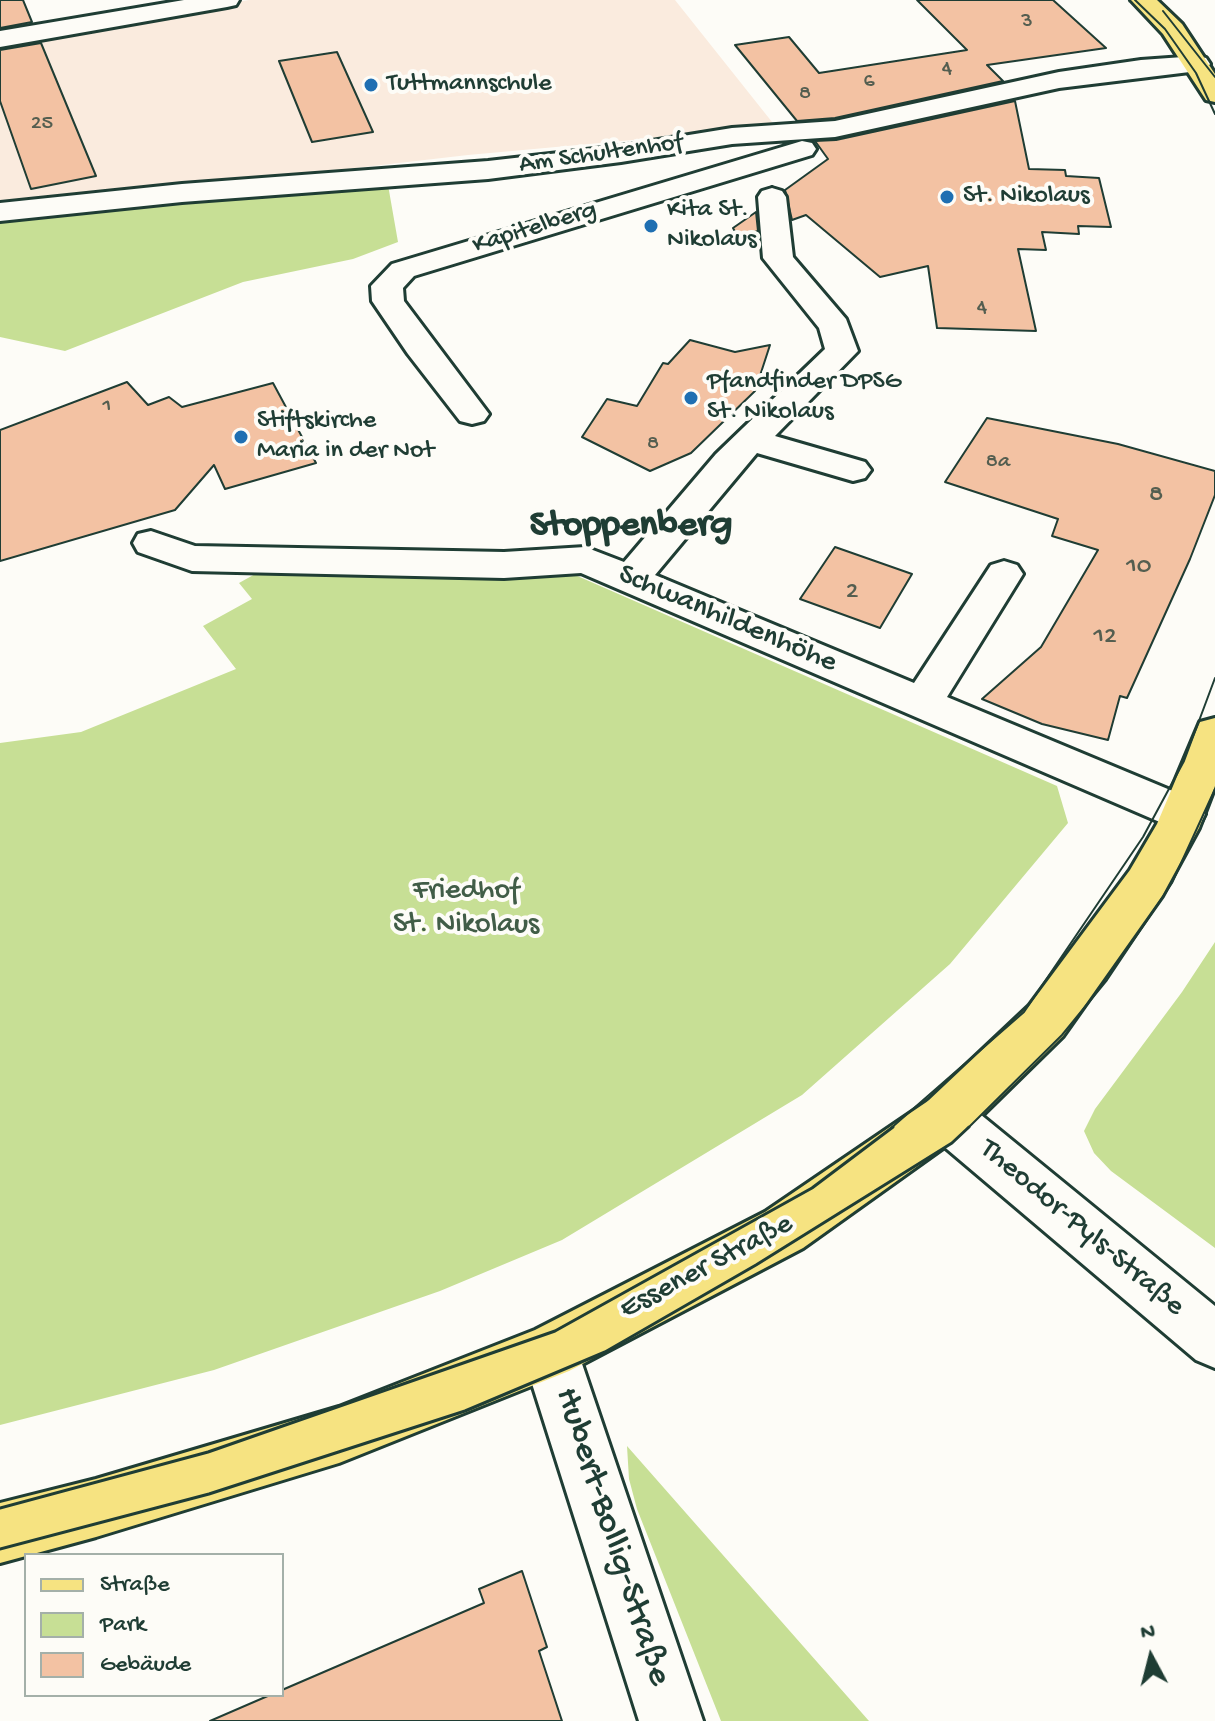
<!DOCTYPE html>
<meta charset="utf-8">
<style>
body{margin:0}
#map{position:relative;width:1215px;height:1721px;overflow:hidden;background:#fdfcf7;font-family:"Gochi Hand",sans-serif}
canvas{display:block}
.legend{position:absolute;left:24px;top:1553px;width:260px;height:144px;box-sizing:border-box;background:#fdfcf7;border:2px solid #a4b0a9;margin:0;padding:10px 14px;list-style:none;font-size:24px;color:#1f3d34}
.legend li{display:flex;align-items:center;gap:16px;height:40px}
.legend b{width:40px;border:2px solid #a4b0a9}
.north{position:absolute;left:1111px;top:1617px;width:80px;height:80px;-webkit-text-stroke:6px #fdfcf7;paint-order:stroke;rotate:353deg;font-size:22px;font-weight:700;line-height:32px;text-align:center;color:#1f3d34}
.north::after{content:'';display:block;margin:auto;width:28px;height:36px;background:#1f3d34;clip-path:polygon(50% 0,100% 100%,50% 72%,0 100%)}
</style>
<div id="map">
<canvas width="1215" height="1721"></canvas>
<ul class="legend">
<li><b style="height:10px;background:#f6e381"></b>Straße</li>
<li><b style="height:22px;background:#c7df95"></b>Park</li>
<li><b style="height:22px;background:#f3c2a3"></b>Gebäude</li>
</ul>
<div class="north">N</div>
</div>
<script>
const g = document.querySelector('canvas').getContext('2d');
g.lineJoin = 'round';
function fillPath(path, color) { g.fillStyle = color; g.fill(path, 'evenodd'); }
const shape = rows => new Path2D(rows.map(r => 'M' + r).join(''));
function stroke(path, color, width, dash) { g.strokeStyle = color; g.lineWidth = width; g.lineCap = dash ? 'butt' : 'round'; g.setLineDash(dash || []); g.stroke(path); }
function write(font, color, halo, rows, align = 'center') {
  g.font = font + ' "Gochi Hand",sans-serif'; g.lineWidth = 8; g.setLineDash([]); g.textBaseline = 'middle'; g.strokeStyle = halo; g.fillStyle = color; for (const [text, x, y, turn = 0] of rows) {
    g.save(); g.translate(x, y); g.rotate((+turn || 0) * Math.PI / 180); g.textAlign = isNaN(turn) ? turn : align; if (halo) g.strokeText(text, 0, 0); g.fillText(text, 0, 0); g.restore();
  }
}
fillPath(shape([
 [249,0,675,0,776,127,468,155,0,209,0,42]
]), '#faebde');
fillPath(shape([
 [388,185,398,242,353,259,243,282,65,351,0,337,0,218],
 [266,568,566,571,1057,786,1068,823,950,964,802,1095,562,1240,440,1291,214,1370,0,1425,0,743,81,732,236,669,203,626,252,599,239,583],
 [1215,942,1215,1248,1111,1171,1094,1153,1084,1131,1095,1109,1182,992],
 [627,1446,869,1721,721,1721,637,1509,629,1479]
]), '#c7df95');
const building = shape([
 [0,0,23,0,32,22,0,28,0,0],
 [917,0,1053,0,1106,48,987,65,1003,81,835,118,797,121,735,45,789,37,819,73,967,50,917,0],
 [41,43,96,176,31,189,0,101,0,50,41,43],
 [337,52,373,132,312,142,279,61,337,52],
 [1015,101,1029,169,1065,170,1066,176,1099,178,1111,227,1078,226,1079,234,1042,232,1046,250,1018,249,1036,331,937,328,928,266,880,277,806,215,792,220,785,190,828,159,815,141,836,140,1015,101],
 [756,212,758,231,738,237,733,228,756,212],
 [690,340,735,352,770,345,755,391,691,453,650,471,582,437,607,399,637,406,663,363,668,364,690,340],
 [127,382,148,405,169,397,182,407,273,383,316,463,225,489,214,465,175,510,0,561,0,430,127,382],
 [987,418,1118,444,1215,471,1215,495,1190,559,1127,698,1120,696,1108,740,1042,724,982,699,1041,647,1098,550,1052,536,1058,519,945,482,987,418],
 [835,547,912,574,880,628,800,599,835,547],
 [522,1571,547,1647,539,1651,562,1721,210,1721,270,1695,282,1695,282,1690,484,1603,479,1589,522,1571]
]);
fillPath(building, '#f3c2a3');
stroke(building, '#1f3d34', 2);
const minor = shape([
 [184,0,239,0,236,5,227,7,0,47,0,31,184,0],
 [1197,56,1206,58,1210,64,1206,70,1059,88,835,137,732,144,621,162,488,179,182,202,0,221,0,203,182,184,488,161,621,146,732,128,835,121,1059,72,1141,60,1197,56],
 [802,141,812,143,816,149,812,155,414,276,403,288,404,301,489,414,484,421,472,424,460,421,408,354,372,301,371,286,392,264,802,141],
 [772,188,782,191,786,197,793,257,846,319,858,351,775,436,865,462,871,470,865,478,853,481,757,453,655,575,914,683,991,565,1004,561,1017,565,1023,574,947,697,1199,802,1205,814,1199,826,1184,831,1169,826,581,573,504,578,192,571,138,552,133,543,138,534,151,531,195,546,504,552,585,547,624,562,716,454,825,349,819,328,763,258,758,197,762,191,772,188],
 [946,1094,964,1101,1215,1306,1215,1368,1196,1360,928,1133,921,1117,928,1101,946,1094],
 [550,1324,569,1333,578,1352,703,1721,639,1721,522,1352,531,1333,550,1324]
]);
const major = shape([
 [1131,0,1157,0,1182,24,1215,74,1215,102,1206,100,1163,34,1131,0],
 [1215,718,1215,786,1199,828,1162,896,1063,1036,964,1133,803,1248,569,1371,339,1463,96,1537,0,1563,0,1503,96,1479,339,1407,535,1330,765,1212,928,1101,1029,1006,1130,870,1157,824,1200,722,1215,718]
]);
stroke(minor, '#1f3d34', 6);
stroke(major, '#1f3d34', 6);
fillPath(minor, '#fdfcf7');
fillPath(major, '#f6e381');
stroke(shape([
 [1135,0,1165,29,1196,73,1215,114],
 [1163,11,1215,77],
 [890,1129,1024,1012,1143,837,1184,761,1215,678],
 [967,1129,1062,1035,1107,980,1172,883,1215,789]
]), '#1f3d34', 2);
stroke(shape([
 [0,1508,208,1452,555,1331,812,1188,893,1127],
 [0,1549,209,1494,465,1411,605,1352,756,1265,952,1143,969,1127]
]), '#1f3d34', 3);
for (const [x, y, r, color] of [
 [371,85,8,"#1f6fb2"],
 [947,197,8,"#1f6fb2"],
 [651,226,8,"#1f6fb2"],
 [691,398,8,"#1f6fb2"],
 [241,437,8,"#1f6fb2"]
]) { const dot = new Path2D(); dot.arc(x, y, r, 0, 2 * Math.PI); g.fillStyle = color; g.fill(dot); stroke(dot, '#fdfcf7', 3); }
write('22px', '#545e50', null, [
 ["3",1027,23],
 ["4",947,70],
 ["6",869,83],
 ["8",805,95],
 ["25",42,125],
 ["4",982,309],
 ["1",107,407],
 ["8",653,445],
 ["8a",998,463]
]);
write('26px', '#1f3d34', '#fdfcf7', [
 ["Tuttmannschule",387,85],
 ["St. Nikolaus",963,197],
 ["Kita St.",667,211],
 ["Nikolaus",667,241],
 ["Pfandfinder DPSG",707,383],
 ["St. Nikolaus",707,413],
 ["Stiftskirche",257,422],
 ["Maria in der Not",257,452]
], 'left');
write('26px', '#1f3d34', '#fdfcf7', [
 ["Am Schultenhof",601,155,-8],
 ["Kapitelberg",535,229,-17]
]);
write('26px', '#545e50', null, [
 ["8",1156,496],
 ["10",1139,568],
 ["2",852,593],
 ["12",1105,638]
]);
write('30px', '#1f3d34', '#fdfcf7', [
 ["Schwanhildenhöhe",727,620,23],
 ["Theodor-Pyls-Straße",1081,1229,40],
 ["Essener Straße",707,1268,-28]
]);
write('30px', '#415d47', '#fdfcf7', [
 ["Friedhof",466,892],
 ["St. Nikolaus",466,926]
]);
write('36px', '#1f3d34', '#fdfcf7', [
 ["Hubert-Bollig-Straße",611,1537,72]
]);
write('bold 38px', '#1f3d34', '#fdfcf7', [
 ["Stoppenberg",631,527]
]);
</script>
